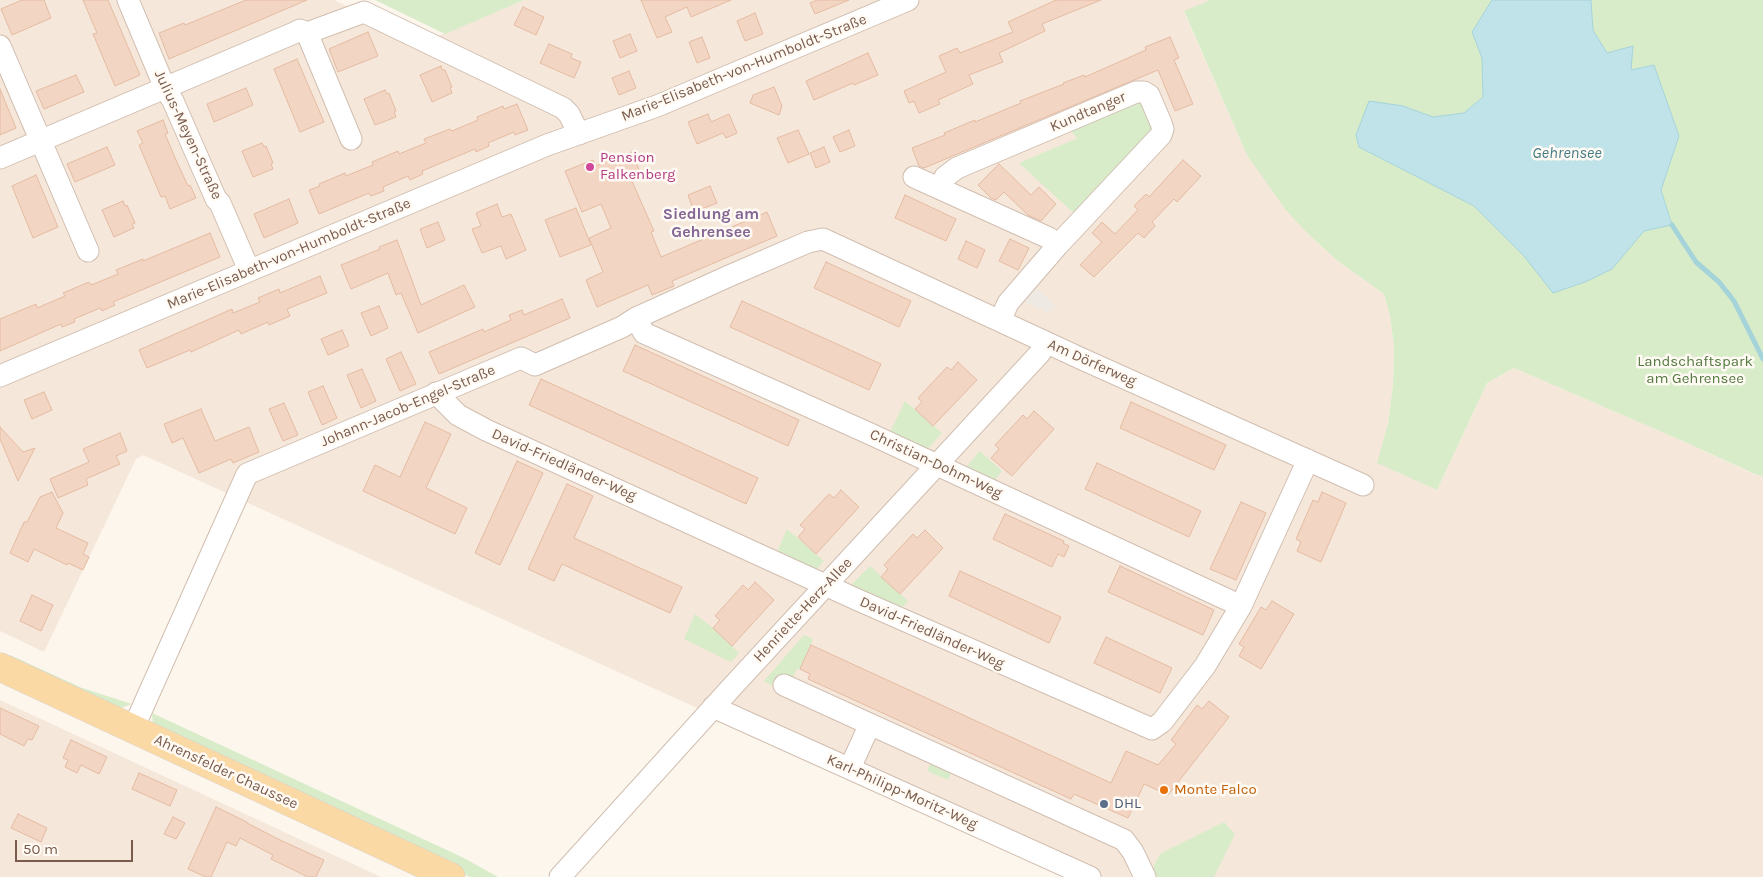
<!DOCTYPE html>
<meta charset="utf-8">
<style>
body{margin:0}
#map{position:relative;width:1763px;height:877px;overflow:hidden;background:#fdf6ec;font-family:Karla,sans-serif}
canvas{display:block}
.scale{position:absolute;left:15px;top:840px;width:118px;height:22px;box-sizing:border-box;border:2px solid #7a5c4d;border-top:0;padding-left:6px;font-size:15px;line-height:18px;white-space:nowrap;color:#7a5c4d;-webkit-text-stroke:4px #fffaf3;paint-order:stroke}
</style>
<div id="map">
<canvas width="1763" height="877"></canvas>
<div class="scale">50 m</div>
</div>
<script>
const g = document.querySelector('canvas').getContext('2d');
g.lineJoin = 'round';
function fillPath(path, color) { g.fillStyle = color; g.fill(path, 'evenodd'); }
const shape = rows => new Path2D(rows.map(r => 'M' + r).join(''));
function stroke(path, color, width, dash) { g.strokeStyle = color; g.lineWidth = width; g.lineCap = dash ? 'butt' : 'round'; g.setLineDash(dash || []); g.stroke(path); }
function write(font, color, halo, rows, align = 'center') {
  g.font = font + ' Karla,sans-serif'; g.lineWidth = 5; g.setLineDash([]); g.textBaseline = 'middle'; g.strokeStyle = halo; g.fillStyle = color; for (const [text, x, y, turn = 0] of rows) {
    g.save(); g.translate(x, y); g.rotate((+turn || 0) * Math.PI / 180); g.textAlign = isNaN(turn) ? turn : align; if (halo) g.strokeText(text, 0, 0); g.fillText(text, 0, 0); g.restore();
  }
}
fillPath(shape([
 [0,0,334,0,371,18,416,45,524,0,1210,0,1184,12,1247,155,1308,234,1339,262,1384,294,1390,316,1394,347,1393,384,1388,424,1378,463,1437,490,1487,383,1514,368,1678,439,1756,475,1763,476,1763,877,1067,877,143,455,136,459,44,652,0,631],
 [0,700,381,877,0,877]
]), '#f5e8da');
fillPath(shape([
 [1033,285,1056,306,1049,313,1018,299]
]), '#efe9e4');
fillPath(shape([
 [375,0,524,0,445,34],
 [1210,0,1492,0,1473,32,1482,58,1483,97,1464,113,1433,117,1403,106,1359,147,1474,206,1524,256,1612,269,1644,231,1672,225,1661,190,1679,136,1654,65,1630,70,1633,47,1607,53,1593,30,1591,0,1763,0,1763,476,1757,475,1678,439,1514,368,1487,383,1437,490,1377,463,1388,424,1393,384,1394,347,1390,316,1384,294,1339,262,1308,234,1285,209,1247,155,1184,11],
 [1143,99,1157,125,1078,217,1019,163,1078,138,1066,127],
 [905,401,942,433,927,450,889,434],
 [980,451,1002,471,995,480,966,467],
 [787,529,824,561,817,569,777,552],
 [870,566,908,601,901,609,850,586],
 [695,614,699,617,713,628,739,653,731,662,684,639],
 [804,635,813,639,800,669,797,669,791,681,781,690,764,681],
 [10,655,82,688,132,704,121,708,112,708,8,662],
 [152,713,464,858,498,877,470,877,155,730,153,725],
 [934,755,955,765,948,780,927,771],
 [1224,822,1235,834,1214,877,1153,877,1152,869,1161,853]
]), '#d8ecc9');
const water = shape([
 [1492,0,1591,0,1593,30,1607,53,1633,46,1631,70,1654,65,1679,136,1661,190,1672,225,1644,231,1612,269,1585,282,1553,293,1524,256,1474,206,1359,147,1356,135,1369,101,1403,106,1433,117,1464,113,1483,97,1482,58,1472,32,1492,0]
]);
fillPath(water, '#bfe3e8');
stroke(water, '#a5d3da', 1);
stroke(shape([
 [1672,225,1696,262,1719,282,1734,301,1763,359]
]), '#a5d3da', 5);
const building = shape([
 [22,0,44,0,51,18,12,35,1,9,22,0],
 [83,0,108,0,140,75,115,86,93,34,97,33,83,0],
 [246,0,307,0,169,59,159,33,184,23,185,25,246,0],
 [641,0,731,0,691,17,687,7,665,17,672,32,657,38,641,0],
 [817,0,849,0,815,14,810,3,817,0],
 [1056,0,1101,0,1042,24,1045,31,999,53,1003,62,969,75,973,84,938,100,940,104,919,113,914,101,909,103,904,91,946,72,939,56,957,48,960,53,1013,32,1008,22,1056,0],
 [523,7,544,17,536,35,514,25,523,7],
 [755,13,763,34,745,41,737,21,755,13],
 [368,32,378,56,338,72,329,49,368,32],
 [630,34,637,51,620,58,613,41,630,34],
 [702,37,710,58,697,63,689,42,702,37],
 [1170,37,1179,58,1174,60,1193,104,1175,111,1158,70,924,168,919,166,912,148,945,135,944,133,956,128,975,120,975,122,1021,103,1020,101,1064,84,1063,83,1084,75,1085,77,1146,50,1145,47,1170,37],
 [549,44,572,54,571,58,581,62,574,78,540,63,549,44],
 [868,53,878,75,854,85,853,83,814,100,806,81,868,53],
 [297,59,324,122,300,132,274,69,297,59],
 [441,66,442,70,445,70,452,87,450,88,452,93,432,102,420,75,441,66],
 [629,71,636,88,619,95,612,78,629,71],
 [76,75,84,92,44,109,36,91,76,75],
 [774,87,782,106,779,115,750,103,753,95,774,87],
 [246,88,253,105,214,122,207,104,246,88],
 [0,89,16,128,0,135,0,89],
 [385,90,387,94,389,93,396,111,394,112,396,117,375,125,364,99,385,90],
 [517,104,528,130,515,135,514,132,488,143,489,146,476,152,475,149,422,171,423,174,410,180,408,176,383,187,384,191,371,196,369,193,319,214,309,190,320,186,319,184,345,173,346,176,373,165,372,162,398,151,399,154,426,143,424,139,450,129,452,131,478,120,477,117,503,106,504,109,517,104],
 [708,114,711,122,729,114,737,133,726,138,723,133,697,144,688,122,708,114],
 [163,120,168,133,165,134,176,160,188,186,190,185,196,198,170,209,165,196,161,197,139,145,143,143,137,131,163,120],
 [798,130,809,154,788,163,777,138,798,130],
 [849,130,855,146,840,152,833,137,849,130],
 [262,143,264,147,266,146,273,163,271,164,273,169,253,177,242,151,262,143],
 [107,147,115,165,75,182,67,164,107,147],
 [824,147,830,162,816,168,810,153,824,147],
 [632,152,641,175,631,179,654,231,651,232,661,257,767,212,777,236,672,281,674,286,652,295,648,285,597,307,586,280,603,272,589,238,611,228,601,204,582,212,565,171,593,160,595,166,632,152],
 [1183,160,1201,176,1177,202,1174,199,1152,222,1155,226,1144,238,1138,233,1094,277,1080,265,1102,242,1092,233,1102,222,1115,234,1138,210,1134,206,1146,194,1149,197,1183,160],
 [999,164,1031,195,1039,187,1056,204,1041,221,1028,215,1004,192,996,200,991,198,978,185,999,164],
 [36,175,58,227,33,238,12,186,36,175],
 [710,186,717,203,694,212,688,195,710,186],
 [905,195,956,219,946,241,895,218,905,195],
 [289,199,298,223,264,238,254,214,289,199],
 [123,201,125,206,127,205,135,223,132,224,134,228,114,237,102,210,123,201],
 [497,204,502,217,511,214,526,250,506,259,501,246,482,253,472,229,481,226,476,213,497,204],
 [576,208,591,245,560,257,545,220,576,208],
 [438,222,445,240,427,248,420,229,438,222],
 [210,233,220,257,113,302,115,305,102,311,100,308,74,319,75,322,62,327,61,324,0,351,0,319,36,304,37,308,65,296,63,293,89,282,91,285,118,274,116,270,143,259,143,261,210,233],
 [1010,239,1029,248,1018,270,999,261,1010,239],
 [397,240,421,305,464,285,475,307,418,333,401,293,396,295,388,273,351,289,341,265,380,249,379,247,397,240],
 [966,241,985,250,977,268,958,259,966,241],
 [826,262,911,301,899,327,814,288,826,262],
 [320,276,327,293,287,309,290,316,269,325,268,322,241,334,239,330,191,352,190,350,147,368,139,350,232,309,233,313,260,302,258,298,279,289,280,293,320,276],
 [562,299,570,318,439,374,429,352,483,329,484,332,511,320,509,315,522,310,524,315,562,299],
 [742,301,881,364,869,390,730,327,742,301],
 [379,306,388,328,371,336,361,313,379,306],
 [342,330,349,346,328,355,321,339,342,330],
 [635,345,799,420,788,446,623,371,635,345],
 [401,352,416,384,400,391,386,359,401,352],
 [958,362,977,380,933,426,915,409,922,402,918,398,947,367,951,370,958,362],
 [362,369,376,401,361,408,347,375,362,369],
 [541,379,758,478,746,504,529,405,541,379],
 [323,386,337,418,322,425,308,392,323,386],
 [44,392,52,410,32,419,24,400,44,392],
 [1131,402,1226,445,1214,470,1120,428,1131,402],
 [284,403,298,435,283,441,269,409,284,403],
 [201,409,215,441,249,427,259,452,233,463,231,459,199,473,183,438,172,443,164,424,201,409],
 [1034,411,1054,429,1012,476,991,458,999,449,995,445,1023,415,1027,419,1034,411],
 [425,422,451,434,426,488,467,508,455,534,363,491,375,465,400,477,425,422],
 [0,427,23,452,35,448,18,481,0,439,0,427],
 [120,433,127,451,116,456,120,464,86,479,88,485,58,498,50,479,89,462,83,449,120,433],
 [517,461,543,473,500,565,475,553,517,461],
 [1097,463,1201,511,1189,537,1085,489,1097,463],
 [567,484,593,496,574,538,682,587,670,613,562,564,554,581,528,569,567,484],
 [841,490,859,507,816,554,798,537,805,529,800,525,829,494,834,498,841,490],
 [52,492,63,513,56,528,88,543,83,554,89,557,83,570,68,563,67,565,34,549,28,562,10,553,24,522,27,522,40,497,52,492],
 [1322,492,1346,503,1321,562,1297,551,1301,542,1296,539,1313,500,1318,502,1322,492],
 [1241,502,1266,513,1236,580,1210,569,1241,502],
 [1005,514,1064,541,1063,543,1069,546,1064,557,1058,554,1052,567,993,539,1005,514],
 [925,530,943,548,900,594,881,577,888,569,884,565,913,534,917,538,925,530],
 [1120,566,1214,610,1203,635,1108,592,1120,566],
 [960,571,1061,617,1049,643,949,596,960,571],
 [755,582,774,600,732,646,713,628,720,620,715,616,743,585,748,590,755,582],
 [32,595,53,605,41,631,20,621,32,595],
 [1272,601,1294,614,1261,669,1239,656,1244,647,1239,644,1261,607,1266,610,1272,601],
 [1106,637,1172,668,1160,693,1094,663,1106,637],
 [811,645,1111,783,1126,751,1158,765,1176,744,1171,740,1197,705,1202,709,1209,701,1229,717,1168,795,1144,784,1128,818,1074,794,1071,799,808,679,810,674,800,669,811,645],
 [0,708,39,726,32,740,28,739,24,746,0,734,0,708],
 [71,740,107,757,99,774,81,765,77,773,65,767,68,760,63,758,71,740],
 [139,773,177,790,170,806,132,789,139,773],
 [216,807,247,822,247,823,280,840,324,860,316,877,308,877,271,859,273,855,240,838,236,846,227,842,211,877,206,877,188,869,216,807],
 [18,814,47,828,41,842,11,828,18,814],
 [173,817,185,823,176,839,164,834,173,817]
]);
fillPath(building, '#f3d5c3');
stroke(building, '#e6bba3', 1);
const minor = shape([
 [128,0,165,88,173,101,216,199,220,203,249,270],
 [307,33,351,139],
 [0,46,88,251],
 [0,158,294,33,300,30,307,33,364,12,563,108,569,114,579,134],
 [914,177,1049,238,1058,245],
 [940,188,945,177,957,168,1136,92,1144,92,1149,95,1161,123,1163,129,1161,135,1058,245,1008,303,1000,321],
 [636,318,644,333,866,432,1241,606],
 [0,376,547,145,657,106,908,0],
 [436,393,458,415,486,430,858,600,1152,729,1162,722,1205,666,1241,606,1308,460],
 [784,685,1124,840,1133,852,1145,877],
 [713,707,1090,877],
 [133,729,247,474,521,358,535,365,622,327,636,318,729,276,808,242,823,239,1082,359,1363,485],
 [850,768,870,724],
 [560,877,731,688,1040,353,1045,342]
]);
const major = shape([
 [0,667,451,877]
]);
stroke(minor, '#d1beb0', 23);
stroke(major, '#dad1cd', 29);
stroke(minor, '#fff', 21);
stroke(major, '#fbd9a5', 28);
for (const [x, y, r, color] of [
 [590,167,5,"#d1479c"],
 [1164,790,5,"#e8710a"],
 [1104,804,5,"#5c6f8a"]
]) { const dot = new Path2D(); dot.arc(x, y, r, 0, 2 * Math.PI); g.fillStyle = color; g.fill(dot); stroke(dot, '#fffaf3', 2); }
write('15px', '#7a5c4d', '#fffaf3', [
 ["Marie-Elisabeth-von-Humboldt-Straße",744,68,-22],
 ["Kundtanger",1088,112,-23],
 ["Julius-Meyen-Straße",188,135,65],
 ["Marie-Elisabeth-von-Humboldt-Straße",289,254,-23],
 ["Am Dörferweg",1092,363,24],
 ["Johann-Jacob-Engel-Straße",408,406,-23],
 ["Christian-Dohm-Weg",936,464,25],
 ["David-Friedländer-Weg",564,465,24],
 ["Henriette-Herz-Allee",803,610,-47],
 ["David-Friedländer-Weg",932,633,24],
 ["Ahrensfelder Chaussee",226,772,25],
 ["Karl-Philipp-Moritz-Weg",902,792,24]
]);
write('15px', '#b23c85', '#fffaf3', [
 ["Pension",600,158],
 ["Falkenberg",600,175]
], 'left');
write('15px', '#537a41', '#fffaf3', [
 ["Landschaftspark",1695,362],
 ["am Gehrensee",1695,379]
]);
write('15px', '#c56008', '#fffaf3', [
 ["Monte Falco",1174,790]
], 'left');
write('15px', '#4e5e75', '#fffaf3', [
 ["DHL",1114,804]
], 'left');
write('italic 16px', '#437c86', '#fffaf3', [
 ["Gehrensee",1567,153]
]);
write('bold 16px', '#846695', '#fffaf3', [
 ["Siedlung am",711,214],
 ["Gehrensee",711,232]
]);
</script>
